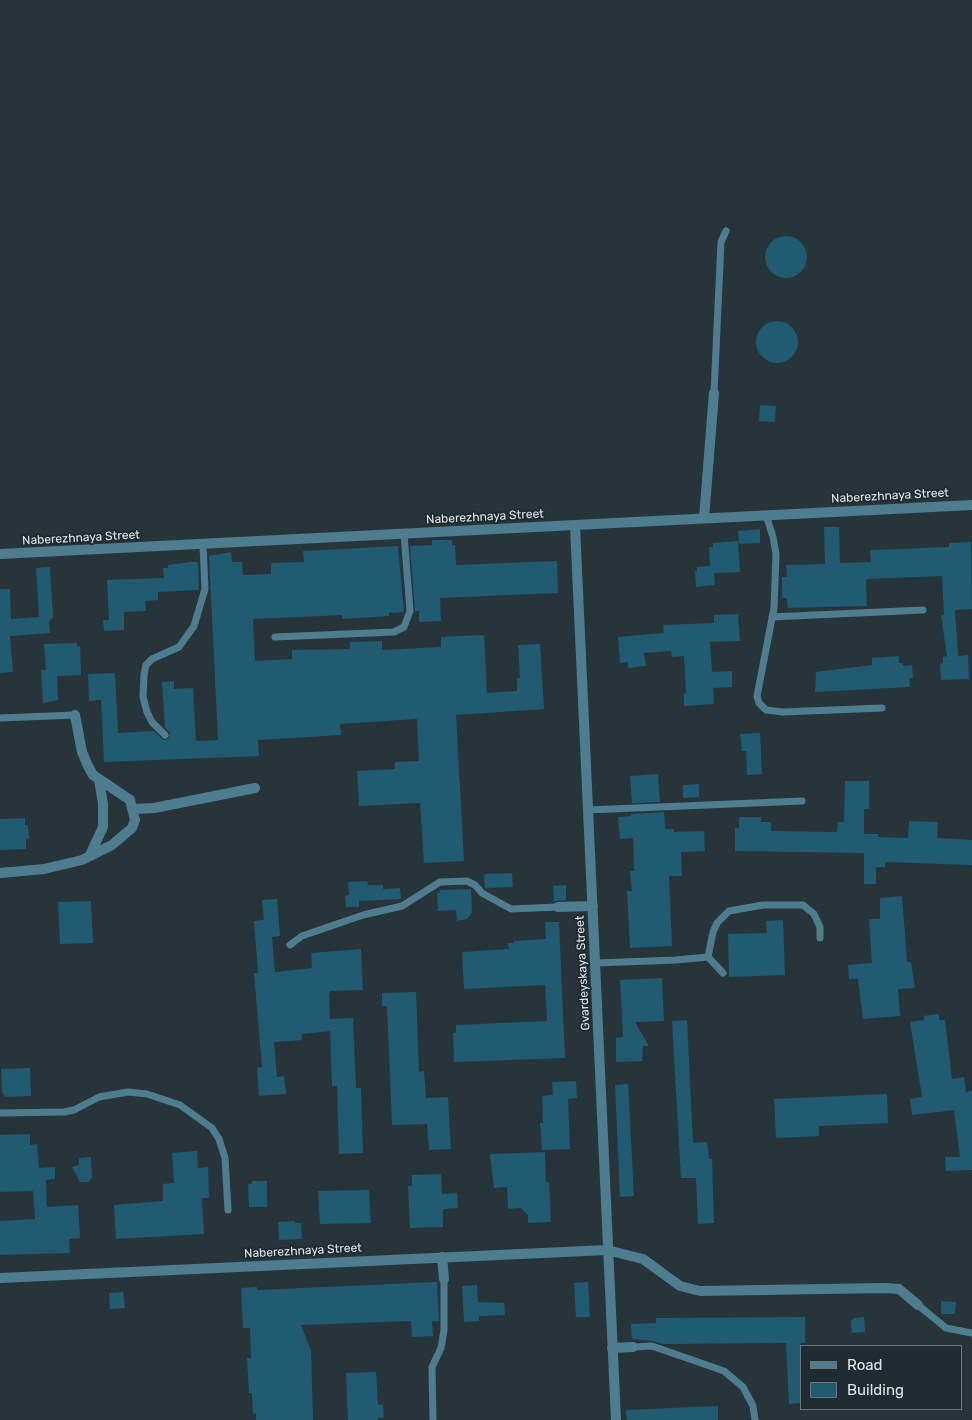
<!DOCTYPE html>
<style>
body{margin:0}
#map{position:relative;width:972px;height:1420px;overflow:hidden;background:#27353b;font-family:Rubik,sans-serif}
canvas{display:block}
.legend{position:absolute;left:800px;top:1345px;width:162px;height:65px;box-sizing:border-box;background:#1e2b31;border:1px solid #6b767b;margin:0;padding:6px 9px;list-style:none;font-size:15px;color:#dfe7eb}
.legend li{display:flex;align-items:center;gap:10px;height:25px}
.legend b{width:25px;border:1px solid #6b767b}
</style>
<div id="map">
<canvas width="972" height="1420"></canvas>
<ul class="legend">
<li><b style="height:6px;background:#4f7d90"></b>Road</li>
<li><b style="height:14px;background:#205b71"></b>Building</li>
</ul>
</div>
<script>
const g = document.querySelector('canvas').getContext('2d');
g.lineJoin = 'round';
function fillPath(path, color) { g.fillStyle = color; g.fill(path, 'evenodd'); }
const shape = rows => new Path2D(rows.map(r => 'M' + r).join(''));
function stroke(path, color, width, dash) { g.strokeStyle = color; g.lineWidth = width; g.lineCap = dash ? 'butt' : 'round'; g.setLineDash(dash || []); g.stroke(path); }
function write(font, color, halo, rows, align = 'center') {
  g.font = font + ' Rubik,sans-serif'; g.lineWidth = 4; g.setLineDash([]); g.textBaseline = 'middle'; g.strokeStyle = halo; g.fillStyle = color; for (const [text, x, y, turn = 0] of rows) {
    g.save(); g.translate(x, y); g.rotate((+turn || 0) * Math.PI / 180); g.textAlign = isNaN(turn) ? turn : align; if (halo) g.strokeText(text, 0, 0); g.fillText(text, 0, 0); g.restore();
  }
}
fillPath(shape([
 '765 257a21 21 0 1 1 42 0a21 21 0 1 1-42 0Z',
 '756 342a21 21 0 1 1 42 0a21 21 0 1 1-42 0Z',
 [760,405,776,406,775,422,759,421],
 [824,527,839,527,840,563,871,562,870,550,949,547,949,543,971,542,972,609,955,610,958,656,968,655,969,679,941,680,940,664,943,663,943,657,947,656,941,615,944,615,942,576,866,579,867,606,788,608,787,598,782,598,782,577,787,577,786,565,825,564],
 [760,529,760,543,739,544,738,531],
 [432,540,452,540,452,545,455,545,456,565,557,561,558,593,440,598,441,621,419,622,419,611,415,611,410,546,432,545],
 [738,541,740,572,714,573,715,585,696,587,695,571,697,571,697,567,710,566,709,547,713,547,713,543],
 [398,546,404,612,389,613,389,616,342,619,342,615,253,619,255,661,292,659,292,650,350,649,350,642,382,641,382,650,441,647,441,637,484,635,487,693,517,691,517,678,520,678,518,645,540,644,544,709,456,715,464,861,424,863,420,803,359,806,357,771,395,769,395,762,419,761,417,719,340,724,341,735,258,740,259,756,104,762,101,700,89,701,88,674,115,673,118,733,154,731,163,740,168,739,170,733,165,727,162,682,174,681,174,689,193,688,196,741,218,740,209,556,231,552,232,562,242,562,243,575,271,574,271,563,304,562,303,551],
 [191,562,198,562,199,590,158,592,158,600,145,601,146,611,124,612,124,630,104,631,103,620,109,620,107,580,164,578,163,568,168,568,168,565],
 [50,567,53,617,49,622,50,633,10,636,13,672,0,673,0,589,10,589,11,619,39,617,36,568],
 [738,614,740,641,710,642,712,672,732,671,732,687,713,688,714,704,684,706,684,693,686,693,684,656,672,657,671,651,644,653,646,666,628,668,628,662,620,663,618,637,664,633,663,625,714,623,714,615],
 [77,643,77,647,80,646,81,675,57,676,58,700,43,703,41,670,46,670,44,644],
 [899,656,899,663,902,663,903,666,912,665,913,678,909,678,910,687,815,692,816,672,872,665,872,658],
 [760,733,762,774,747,775,746,751,742,751,740,734],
 [658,774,660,802,632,803,630,776],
 [845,781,869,781,869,809,864,809,864,834,878,834,878,837,908,838,909,821,938,822,937,838,972,840,972,865,885,862,885,867,876,867,876,884,864,884,864,853,735,851,735,828,739,828,739,817,761,817,761,822,771,822,771,831,837,832,838,822,844,822],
 [699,784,699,797,683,798,683,785],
 [664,812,665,829,674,829,674,832,704,831,705,851,681,852,682,876,669,876,672,946,630,948,627,891,632,891,630,871,634,871,633,838,620,839,618,817,631,816,631,814],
 [25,818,25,825,28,825,29,839,26,839,26,849,0,850,0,819],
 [512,873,513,887,485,888,484,874],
 [367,881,368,885,383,885,383,889,400,888,401,899,359,901,359,907,346,907,345,896,349,895,348,882],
 [566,885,566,900,554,901,553,886],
 [471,889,472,912,467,919,457,921,456,910,438,911,437,893,440,893,440,890],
 [902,896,907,962,911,962,915,988,898,989,900,1016,863,1019,858,979,849,979,848,965,872,963,869,919,880,919,880,898],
 [277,899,280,936,272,937,275,972,312,968,311,953,361,949,363,990,330,991,329,995,330,1019,353,1018,356,1088,361,1088,363,1153,339,1154,337,1086,332,1086,330,1031,302,1034,302,1040,274,1042,277,1077,284,1076,286,1094,259,1096,257,1068,262,1067,254,973,258,973,254,921,264,920,262,900],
 [91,901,93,943,60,944,58,902],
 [783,920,785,975,729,977,728,934,767,933,766,921],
 [545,922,559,922,565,1058,454,1062,453,1033,456,1033,456,1025,547,1021,545,985,464,989,462,952,509,949,508,943,514,943,514,941,546,939],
 [662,978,664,1021,635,1022,649,1046,643,1046,642,1061,616,1062,616,1038,623,1037,620,980],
 [416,992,419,1072,424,1071,426,1098,448,1097,451,1149,429,1150,427,1124,392,1125,387,1006,382,1006,382,993],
 [939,1014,939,1020,945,1020,952,1079,964,1077,966,1093,972,1090,972,1170,946,1171,945,1157,960,1157,954,1110,912,1115,910,1099,922,1097,910,1022,924,1020,924,1016],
 [687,1020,693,1143,707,1142,709,1159,712,1159,714,1223,698,1224,696,1178,681,1178,672,1021],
 [30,1068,31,1096,5,1097,2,1092,1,1069],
 [576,1081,577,1098,568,1099,570,1149,542,1150,540,1123,543,1123,542,1096,553,1095,552,1082],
 [628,1084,634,1196,620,1197,615,1085],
 [887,1094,888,1123,819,1126,819,1136,776,1138,774,1099],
 [30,1134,30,1145,37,1144,39,1168,55,1167,55,1179,46,1180,47,1207,78,1205,80,1238,69,1239,70,1253,0,1255,0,1221,35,1219,33,1191,0,1192,0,1135],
 [197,1151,198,1168,208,1167,209,1198,202,1198,204,1234,116,1239,114,1205,163,1201,163,1184,174,1183,172,1153],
 [545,1152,546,1182,549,1182,551,1222,528,1223,528,1215,521,1208,508,1209,507,1187,494,1188,490,1154],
 [91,1157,92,1177,89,1182,80,1182,72,1167,79,1165,79,1158],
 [441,1174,442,1194,457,1193,458,1208,443,1209,443,1227,410,1228,408,1186,412,1186,412,1175],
 [252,1181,267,1181,267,1207,249,1207,248,1184,252,1184],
 [369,1190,371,1223,320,1224,318,1191],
 [295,1221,295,1223,301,1223,302,1239,279,1240,278,1222],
 [437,1282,439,1321,432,1321,433,1336,412,1337,411,1321,301,1325,311,1351,313,1420,256,1420,256,1413,253,1414,252,1393,249,1393,247,1358,251,1358,250,1328,243,1328,241,1288,257,1287,257,1290],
 [588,1282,590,1317,576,1317,574,1283],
 [477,1285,478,1302,504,1303,505,1315,479,1316,479,1321,464,1322,462,1286],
 [123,1292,125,1308,110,1309,109,1293],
 [941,1301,956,1302,955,1314,941,1314],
 [805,1317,805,1343,801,1343,801,1403,789,1404,786,1343,663,1344,653,1341,632,1339,631,1324,656,1323,656,1318],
 [864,1317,865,1332,852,1333,851,1321,854,1318],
 [376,1372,378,1405,383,1404,384,1418,378,1418,378,1420,348,1420,346,1373],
 [718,1406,718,1420,627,1420,626,1410]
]), '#205b71');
stroke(shape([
 [714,393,721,242,726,231],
 [766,515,773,537,776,554,774,608,757,696,759,703,766,710,783,712,882,708],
 [772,617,923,610],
 [275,637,394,632,404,627,410,611,404,534],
 [0,718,75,715],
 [165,735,152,722,147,712,143,697,144,675,146,665,152,659,179,647,194,626,205,589,203,545],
 [588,810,802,801],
 [290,945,302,936,363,915,402,906,440,882,467,881,475,885,482,893,511,909,558,907],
 [596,963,676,960,708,957],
 [723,973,708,957,713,932,717,923,729,911,763,905,803,905,814,914,820,927,820,938],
 [0,1113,64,1112,74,1110,99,1097,128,1092,147,1094,180,1105,212,1128,219,1139,225,1158,228,1210],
 [918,1305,946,1328,972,1333],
 [633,1347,652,1346,724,1371,743,1387,753,1406,755,1420],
 [433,1420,432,1367,441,1348,444,1330,444,1279]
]), '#4f7d90', 7);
stroke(shape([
 [704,518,714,393],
 [575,526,616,1420],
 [134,809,154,808,255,788],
 [90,855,103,827,103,804,99,779],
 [0,873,44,869,82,860,112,845,132,828,135,820,130,800,93,775,88,766,82,752,75,715],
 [558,907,593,906],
 [442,1257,444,1279],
 [0,1278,607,1250,643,1259,680,1286,700,1291,885,1288,899,1289,918,1305],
 [612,1348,633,1347]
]), '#4f7d90', 10);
stroke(shape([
 [0,554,972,505]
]), '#4f7d90', 10);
write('12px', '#dfe7eb', '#1e2b31', [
 ["Naberezhnaya Street",890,496,-3],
 ["Naberezhnaya Street",485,517,-3],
 ["Naberezhnaya Street",81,538,-3],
 ["Gvardeyskaya Street",583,973,-93],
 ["Naberezhnaya Street",303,1251,-3]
]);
</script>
